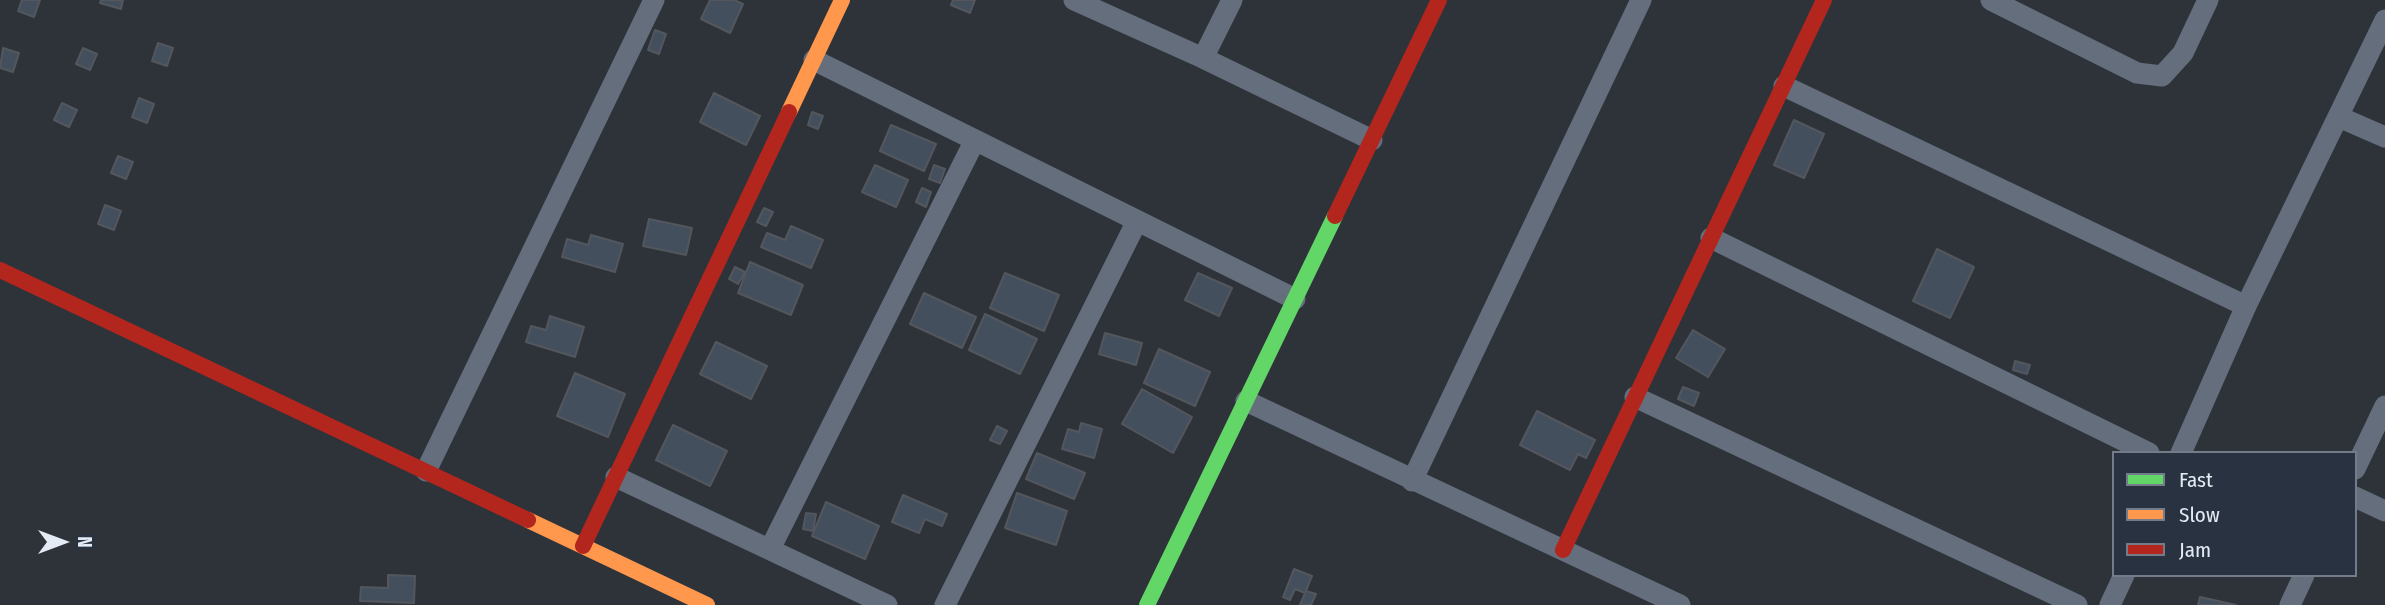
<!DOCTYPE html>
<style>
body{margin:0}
#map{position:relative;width:2385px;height:605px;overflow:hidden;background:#2e333a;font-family:"Fira Sans Condensed",sans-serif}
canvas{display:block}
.legend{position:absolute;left:2112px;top:451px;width:245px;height:126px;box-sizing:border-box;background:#283240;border:2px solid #737c88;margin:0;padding:9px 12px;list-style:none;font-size:21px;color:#e4ebf4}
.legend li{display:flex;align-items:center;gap:14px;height:35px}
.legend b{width:35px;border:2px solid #737c88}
.north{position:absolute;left:28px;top:507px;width:70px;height:70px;-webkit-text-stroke:5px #283240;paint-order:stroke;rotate:90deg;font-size:19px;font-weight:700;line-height:28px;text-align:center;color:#e4ebf4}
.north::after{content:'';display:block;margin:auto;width:24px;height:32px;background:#e4ebf4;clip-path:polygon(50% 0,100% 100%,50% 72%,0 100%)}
</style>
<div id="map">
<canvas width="2385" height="605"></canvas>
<ul class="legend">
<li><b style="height:9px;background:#63d668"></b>Fast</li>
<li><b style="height:9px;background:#ff974d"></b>Slow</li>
<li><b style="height:9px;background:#b3261e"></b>Jam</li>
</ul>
<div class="north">N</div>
</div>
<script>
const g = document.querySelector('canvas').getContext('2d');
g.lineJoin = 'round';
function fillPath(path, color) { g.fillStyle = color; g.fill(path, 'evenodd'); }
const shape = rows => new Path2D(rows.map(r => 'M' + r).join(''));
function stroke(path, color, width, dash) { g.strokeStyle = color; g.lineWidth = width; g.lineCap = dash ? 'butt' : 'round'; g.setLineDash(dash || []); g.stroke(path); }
const building = shape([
 [22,0,40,0,34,17,18,11,22,0],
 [101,0,123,0,121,9,100,3,101,0],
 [710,0,734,0,743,4,730,33,701,19,710,0],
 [953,0,975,0,970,13,951,5,953,0],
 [655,30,666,34,659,54,648,50,655,30],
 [158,43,173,48,167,66,152,61,158,43],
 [3,48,19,53,13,72,0,68,3,48],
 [83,48,97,54,90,70,76,64,83,48],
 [714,93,760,116,746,145,700,122,714,93],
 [139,98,154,104,147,123,132,117,139,98],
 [62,103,77,110,69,127,54,120,62,103],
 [812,112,823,116,818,129,808,125,812,112],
 [1794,120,1824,134,1804,178,1774,165,1794,120],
 [891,125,936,144,924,171,880,151,891,125],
 [118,156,133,162,126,179,111,173,118,156],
 [875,165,908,180,896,207,862,192,875,165],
 [934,165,945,169,940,183,929,179,934,165],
 [922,188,931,192,926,207,916,202,922,188],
 [105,205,121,211,114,230,98,224,105,205],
 [764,208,773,212,766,226,757,222,764,208],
 [649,219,692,228,686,255,643,246,649,219],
 [791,226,823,240,811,268,761,247,767,233,785,240,791,226],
 [591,235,623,244,615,272,562,257,567,239,588,245,591,235],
 [1937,249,1974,267,1950,318,1913,301,1937,249],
 [750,262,803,285,791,315,738,293,750,262],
 [735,267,745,272,738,284,729,279,735,267],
 [1005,273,1059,295,1044,331,990,308,1005,273],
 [1198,273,1232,288,1219,316,1185,300,1198,273],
 [924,293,976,317,962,348,910,324,924,293],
 [985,314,1037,339,1020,374,969,350,985,314],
 [550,316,584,327,575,357,526,342,531,326,546,330,550,316],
 [1693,330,1725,349,1708,377,1676,358,1693,330],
 [1105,333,1142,343,1136,365,1099,354,1105,333],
 [716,342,767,366,751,399,700,374,716,342],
 [1159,349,1210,372,1195,406,1144,383,1159,349],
 [2015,361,2030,365,2027,374,2013,370,2015,361],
 [575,373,625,394,608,437,557,416,575,373],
 [1683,387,1699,393,1694,406,1678,399,1683,387],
 [1142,389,1192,417,1173,453,1122,424,1142,389],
 [1537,411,1595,440,1586,458,1578,454,1570,470,1520,445,1537,411],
 [1081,423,1102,429,1094,458,1062,449,1068,429,1079,432,1081,423],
 [673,425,727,451,710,486,656,460,673,425],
 [997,426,1007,431,1000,444,990,440,997,426],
 [1037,453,1085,473,1074,499,1026,479,1037,453],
 [1017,493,1067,511,1056,545,1005,528,1017,493],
 [903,495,947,514,942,526,925,519,919,533,892,522,903,495],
 [826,502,879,526,865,559,812,536,826,502],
 [806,513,816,514,813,531,803,529,806,513],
 [1294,569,1312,576,1306,591,1316,594,1311,605,1300,605,1305,593,1295,589,1290,600,1283,597,1294,569],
 [388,575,415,576,414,603,360,601,361,587,388,588,388,575],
 [2200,597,2236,605,2198,605,2200,597]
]);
fillPath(building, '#444f5e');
stroke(building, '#53575d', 2);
stroke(shape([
 [1074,0,1203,58,1372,140],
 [1991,0,2137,73,2162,76,2183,53,2208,0],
 [1203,58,1232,0],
 [814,60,1295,299],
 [1784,86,2246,306],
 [2339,117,2385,137],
 [1711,238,2149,453],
 [1635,397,2077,605],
 [1246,401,1680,605],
 [2181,453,2246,306,2385,20],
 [2355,469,2385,406],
 [426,471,654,0],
 [616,477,887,605],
 [1412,481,1641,0],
 [2355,497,2385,511],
 [770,549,975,140],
 [945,605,1137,221],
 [2110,605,2124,575],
 [2290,605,2304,575]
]), '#646e7c', 21);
stroke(shape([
 [1147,605,1335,216]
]), '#63d668', 16);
stroke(shape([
 [789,112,842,0],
 [528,520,707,605]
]), '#ff974d', 16);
stroke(shape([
 [1335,216,1439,0],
 [0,270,528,520],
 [583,546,789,112],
 [1563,550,1824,0]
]), '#b3261e', 16);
</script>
